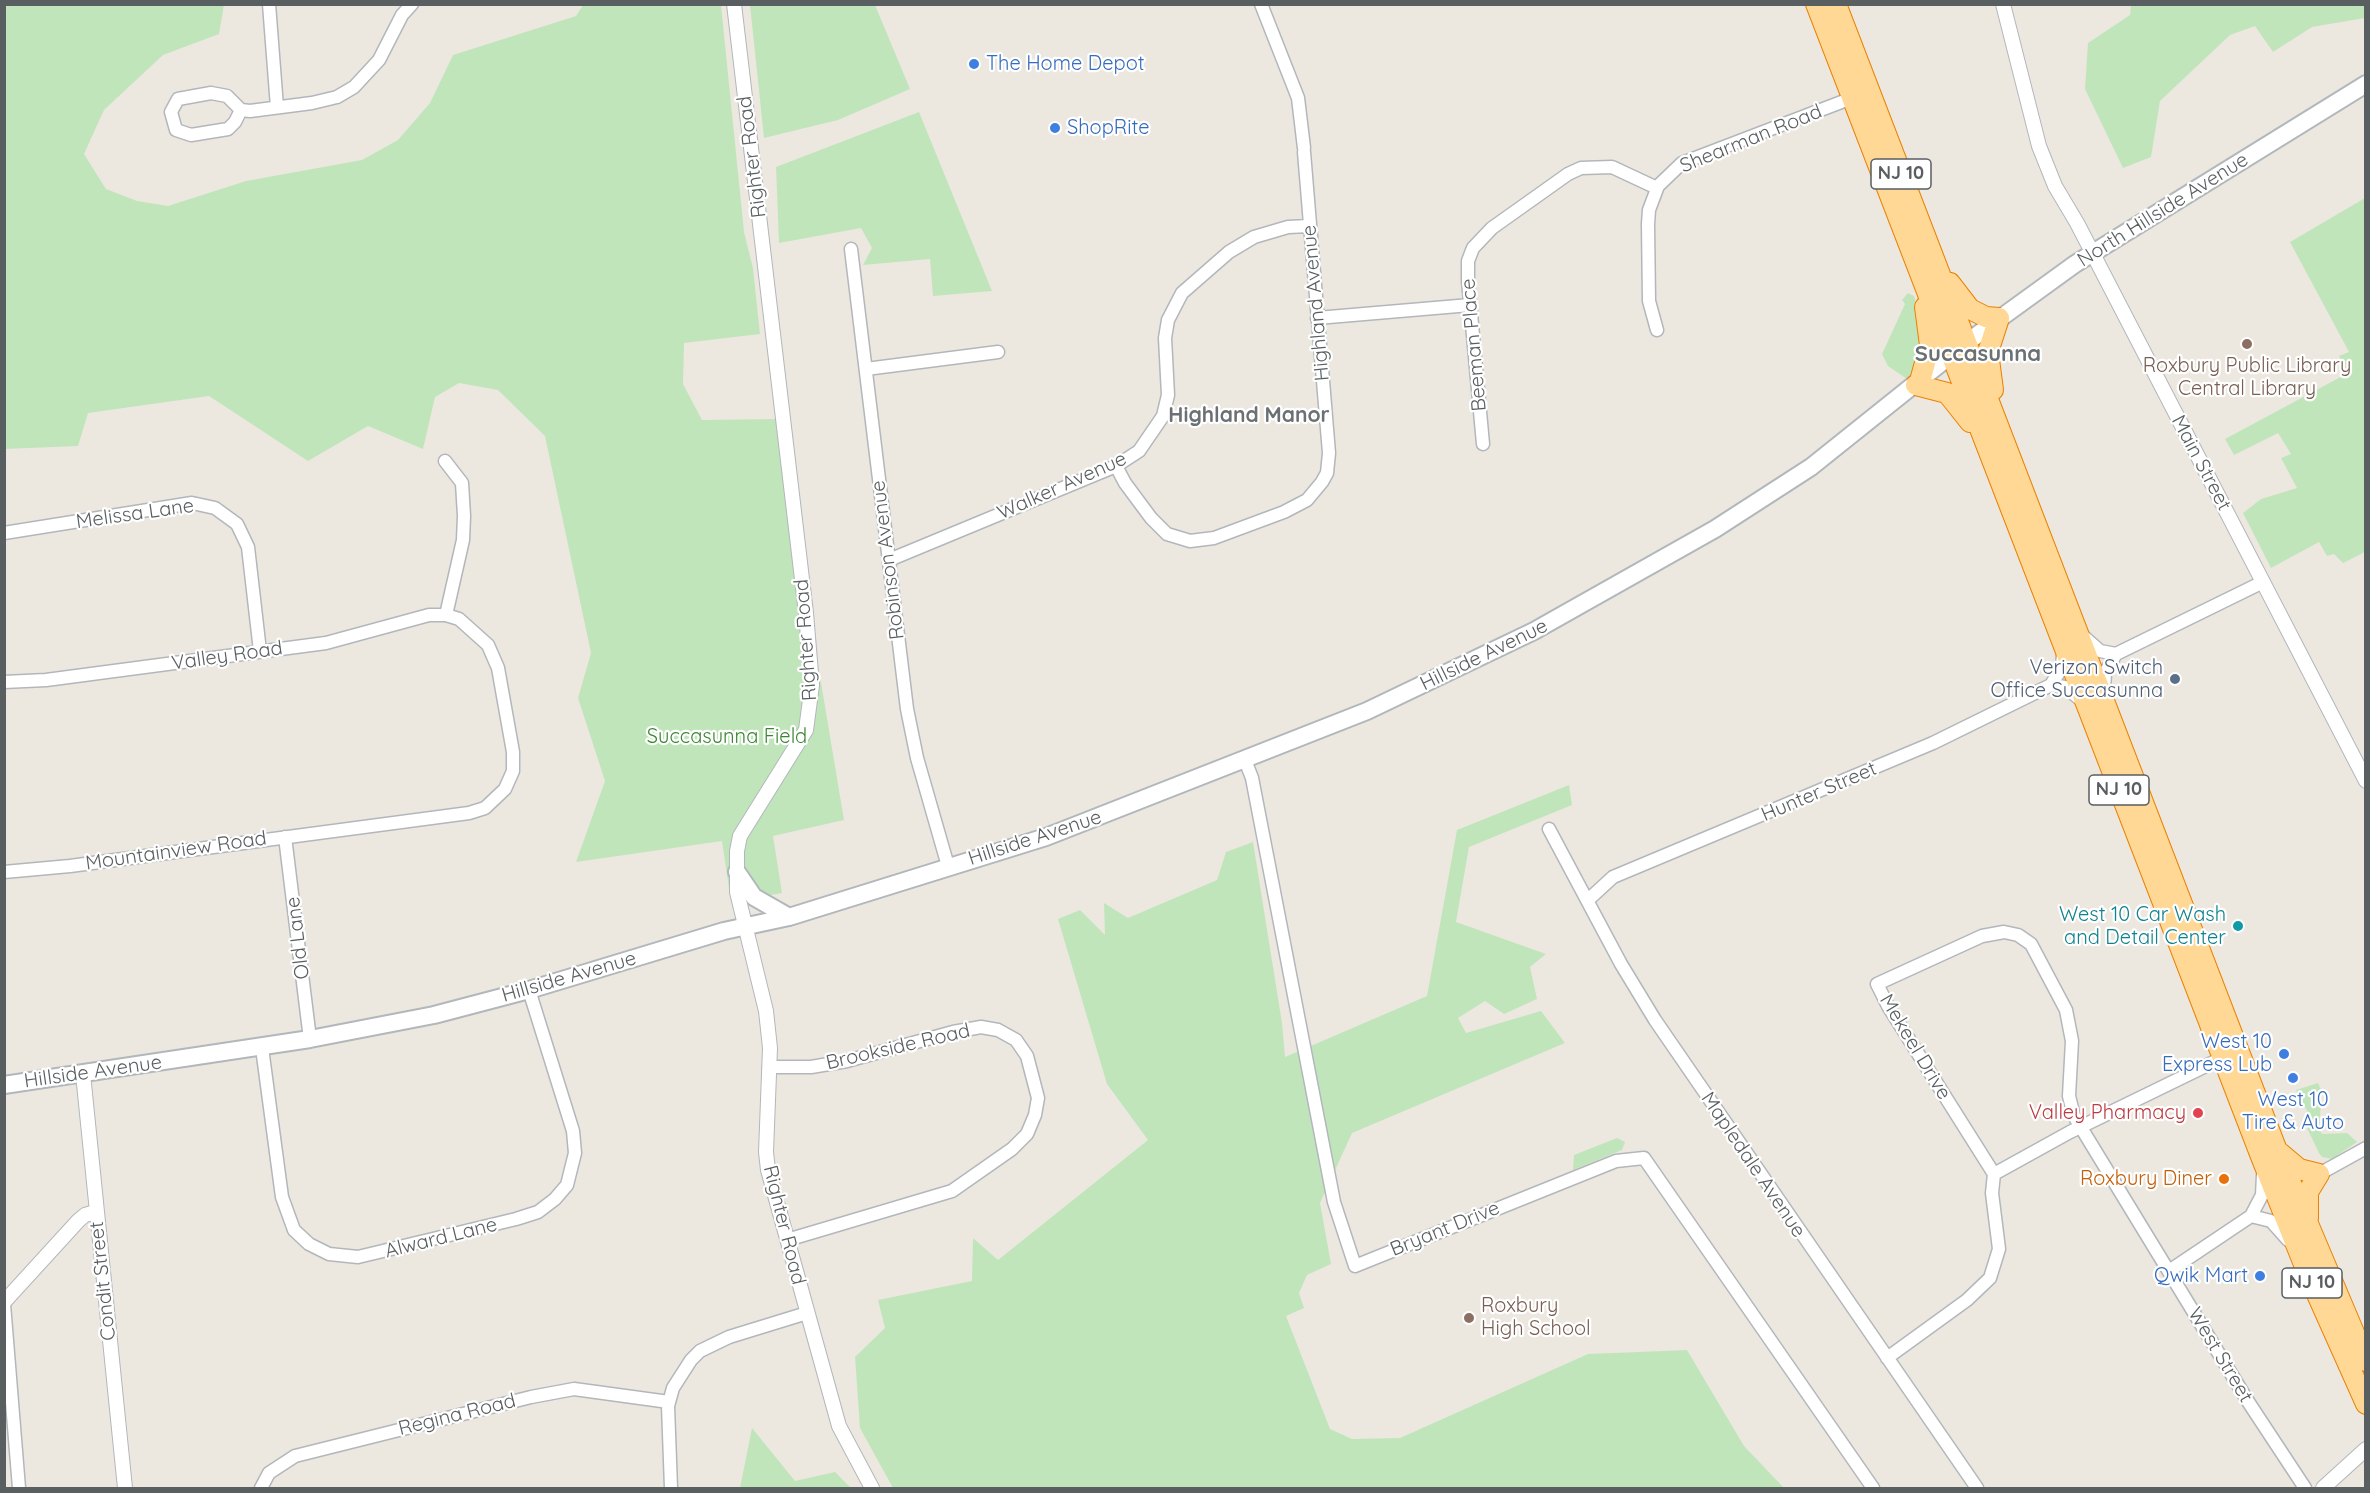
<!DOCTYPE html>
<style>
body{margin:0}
#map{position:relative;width:2370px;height:1493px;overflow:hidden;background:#ece8e0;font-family:Quicksand,sans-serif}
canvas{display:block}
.frame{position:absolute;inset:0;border:6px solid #595e61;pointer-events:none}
</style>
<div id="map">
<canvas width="2370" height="1493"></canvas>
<div class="frame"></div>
</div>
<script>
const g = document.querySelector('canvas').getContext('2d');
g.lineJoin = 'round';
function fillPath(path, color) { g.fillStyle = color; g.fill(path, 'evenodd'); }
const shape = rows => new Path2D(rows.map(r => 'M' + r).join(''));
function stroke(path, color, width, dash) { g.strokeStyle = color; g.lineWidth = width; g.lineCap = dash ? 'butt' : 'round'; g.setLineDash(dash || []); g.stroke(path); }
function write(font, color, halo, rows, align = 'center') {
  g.font = font + ' Quicksand,sans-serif'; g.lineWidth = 4.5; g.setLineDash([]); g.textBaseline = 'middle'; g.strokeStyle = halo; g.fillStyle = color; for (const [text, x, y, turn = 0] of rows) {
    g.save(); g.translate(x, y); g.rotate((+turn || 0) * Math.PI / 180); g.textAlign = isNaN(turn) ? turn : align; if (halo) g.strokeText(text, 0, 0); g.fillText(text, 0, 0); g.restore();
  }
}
fillPath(shape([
 [4,5,224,5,219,34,163,55,104,110,84,154,106,189,137,201,168,206,246,181,362,160,398,140,430,103,453,55,576,16,583,5,721,5,744,232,753,268,760,334,684,343,683,384,702,420,777,419,844,820,773,836,782,893,731,902,722,841,576,862,605,781,578,698,591,653,545,436,498,390,459,383,435,397,423,449,368,426,308,461,209,396,88,413,78,446,5,449],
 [750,5,875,5,910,89,838,120,764,138],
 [2131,5,2365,5,2365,18,2312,27,2273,52,2255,26,2230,35,2160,101,2151,157,2123,168,2085,89,2088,43,2130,15],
 [919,112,992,291,933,296,930,259,863,265,872,248,861,228,779,243,776,167],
 [2365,198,2365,552,2343,563,2334,554,2327,556,2319,542,2271,568,2243,513,2261,499,2297,488,2281,458,2291,454,2278,433,2234,455,2225,439,2348,373,2339,356,2349,352,2290,242],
 [1908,293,1914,296,1923,329,1917,371,1907,379,1888,366,1882,354,1905,304,1902,300],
 [1569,785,1572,805,1469,847,1456,922,1546,954,1530,967,1537,999,1504,1014,1485,1001,1458,1018,1466,1033,1541,1011,1565,1043,1352,1133,1320,1203,1331,1264,1307,1275,1299,1293,1304,1308,1286,1316,1330,1429,1352,1439,1400,1438,1588,1354,1687,1350,1744,1446,1784,1488,893,1488,860,1428,855,1357,885,1328,878,1300,972,1281,973,1238,998,1260,1148,1140,1107,1084,1058,919,1080,910,1105,935,1104,903,1128,918,1217,880,1226,852,1253,842,1282,1023,1285,1057,1427,996,1457,830],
 [2318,1083,2322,1092,2319,1128,2322,1134,2347,1133,2357,1142,2332,1159,2322,1157,2319,1153,2306,1126,2313,1122,2296,1090],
 [1617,1138,1625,1142,1622,1150,1573,1170,1574,1155],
 [752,1428,795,1481,835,1472,851,1488,740,1488]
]), '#c1e5bb');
const minor = shape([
 [269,4,277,107],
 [1261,4,1298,98,1304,148],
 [211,93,227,96,241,110,235,122,228,129,191,135,176,130,171,112,178,99,211,93],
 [241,110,250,111,312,103,337,97,354,87,379,60,402,15,412,4],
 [851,249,907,709,917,758,948,866],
 [1317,318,1470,305],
 [1657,330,1649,301,1648,224,1649,210,1658,186,1682,163,1852,98],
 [866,369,998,352],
 [1483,444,1468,281,1468,261,1473,248,1492,228,1568,174,1581,168,1612,167,1657,188],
 [445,461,462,483,464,516,463,540,446,615],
 [1116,466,1125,483,1151,518,1167,534,1190,541,1214,538,1284,512,1307,500,1322,482,1327,473,1329,453,1304,152],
 [4,533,192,503,215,508,237,524,248,547,260,651],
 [889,560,1116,466,1139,451,1163,416,1168,395,1165,338,1168,320,1182,293,1229,252,1254,237,1288,227,1309,226],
 [2082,635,2100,651,2116,654],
 [4,682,46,680,326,643,429,615,446,615,459,619,488,645,498,668,513,752,513,771,505,789,485,808,469,813,70,866,4,872],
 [2051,685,2065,687,2081,700],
 [2104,690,2105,673,2116,654,2263,582],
 [1245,760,1252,778,1334,1202,1355,1266,1616,1161,1644,1158,1873,1488],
 [1549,829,1621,964,1655,1020,1977,1488],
 [285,837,310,1039],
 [1588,900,1613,877,1933,743,2051,685,2062,667,2063,653],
 [262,1048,282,1197,294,1230,309,1244,329,1254,358,1257,516,1219,538,1212,555,1199,567,1185,575,1153,573,1131,529,990],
 [769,1067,811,1067,847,1061,953,1032,981,1027,998,1030,1016,1040,1027,1056,1038,1098,1035,1115,1027,1134,1012,1149,952,1191,787,1240],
 [1994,1174,1888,1006,1877,984,1982,936,2004,932,2018,935,2031,944,2066,1010,2072,1041,2069,1096,2074,1116,2249,1403,2305,1488],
 [2319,1174,2366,1148],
 [2251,1216,2271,1221,2288,1240],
 [2169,1271,2251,1216,2262,1195,2263,1175],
 [4,1304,19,1488],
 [1887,1358,1967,1300,1990,1278,1999,1249,1992,1193,1994,1174,2070,1132,2222,1058],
 [261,1488,269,1473,295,1456,531,1397,574,1389,669,1402],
 [671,1488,668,1406,673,1388,691,1360,700,1351,729,1337,807,1313]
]);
const tertiary = shape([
 [734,4,806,613,812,685,806,730,740,836,737,851,737,892,766,1011,770,1048,766,1152,768,1170,839,1426,872,1488],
 [2003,4,2039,146,2055,186,2077,223,2366,781],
 [83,1074,125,1488],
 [4,1302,78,1221,85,1215,95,1212],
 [2323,1488,2366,1449]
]);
const secondary = shape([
 [737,872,754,897,789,917],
 [4,1085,310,1039,434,1015,529,990,724,931,789,917,1046,837,1367,711,1534,631,1715,529,1811,467,1966,343,2075,264,2366,84]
]);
const trunk = shape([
 [1816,4,2260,1154,2307,1272,2366,1404],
 [1836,4,2276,1148,2366,1361],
 [1950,283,1970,309,1986,317,1999,318,1988,352,1993,390],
 [1920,381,1930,345,1925,307],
 [1916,385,1947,393,1970,422],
 [2280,1153,2299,1169,2319,1174,2308,1192,2308,1218]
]);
stroke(minor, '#b3b7bb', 15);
stroke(tertiary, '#b3b7bb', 16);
stroke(secondary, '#b2b7bb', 20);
stroke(trunk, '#ec8100', 22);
stroke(minor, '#fff', 12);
stroke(tertiary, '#fff', 14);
stroke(secondary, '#fff', 16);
stroke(trunk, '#fed894', 20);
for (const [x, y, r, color] of [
 [974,64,6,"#3f7fe0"],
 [1055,128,6,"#3f7fe0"],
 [2247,344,6,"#8d6e63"],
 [2175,679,6,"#5c6f8a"],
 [2238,926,6,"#0f9aa8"],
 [2284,1054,6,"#3f7fe0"],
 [2293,1078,6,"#3f7fe0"],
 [2198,1113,6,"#e0444e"],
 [2224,1179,6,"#e8710a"],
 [2260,1276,6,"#3f7fe0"],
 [1469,1318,6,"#8d6e63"]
]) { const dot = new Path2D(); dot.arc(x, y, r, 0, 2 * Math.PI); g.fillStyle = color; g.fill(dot); stroke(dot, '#fff', 2); }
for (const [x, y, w] of [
 [1901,174,60],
 [2119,790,60],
 [2312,1283,60]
]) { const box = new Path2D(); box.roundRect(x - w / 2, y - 15, w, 30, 4.5); g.fillStyle = '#fff'; g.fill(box); stroke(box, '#595e61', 1.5); }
write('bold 18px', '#595e61', null, [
 ["NJ 10",1901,174],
 ["NJ 10",2119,790],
 ["NJ 10",2312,1283]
]);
write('20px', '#366cbe', '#fff', [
 ["The Home Depot",986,64],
 ["ShopRite",1067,128],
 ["West 10",2272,1042,"right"],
 ["Express Lub",2272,1065,"right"],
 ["West 10",2293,1100,"center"],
 ["Tire & Auto",2293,1123,"center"],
 ["Qwik Mart",2248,1276,"right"]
], 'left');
write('20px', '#595e61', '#fff', [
 ["Shearman Road",1751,139,-22],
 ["Righter Road",752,157,-97],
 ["North Hillside Avenue",2163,210,-32],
 ["Highland Avenue",1316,303,-95],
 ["Beeman Place",1474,345,-95],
 ["Main Street",2201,463,62],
 ["Walker Avenue",1062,486,-24],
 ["Melissa Lane",135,514,-8],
 ["Robinson Avenue",888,560,-97],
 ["Righter Road",806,640,-94],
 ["Hillside Avenue",1484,655,-26],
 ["Valley Road",227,656,-8],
 ["Hunter Street",1819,792,-23],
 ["Hillside Avenue",1035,838,-18],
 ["Mountainview Road",176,851,-8],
 ["Old Lane",298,938,-97],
 ["Hillside Avenue",569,977,-16],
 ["Brookside Road",898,1047,-13],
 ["Mekeel Drive",1915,1047,59],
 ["Hillside Avenue",93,1072,-8],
 ["Mapledale Avenue",1753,1165,56],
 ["Righter Road",784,1225,76],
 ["Bryant Drive",1445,1229,-22],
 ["Alward Lane",441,1238,-14],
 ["Condit Street",103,1281,-96],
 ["West Street",2220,1355,59],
 ["Regina Road",457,1415,-14]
]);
write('20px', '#785e54', '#fff', [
 ["Roxbury Public Library",2247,366],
 ["Central Library",2247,389],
 ["Roxbury",1481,1306,"left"],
 ["High School",1481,1329,"left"]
]);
write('20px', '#4e5e75', '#fff', [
 ["Verizon Switch",2163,668],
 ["Office Succasunna",2163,691]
], 'right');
write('20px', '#3b8633', '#fff', [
 ["Succasunna Field",727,737]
]);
write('20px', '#0d838f', '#fff', [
 ["West 10 Car Wash",2226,915],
 ["and Detail Center",2226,938]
], 'right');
write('20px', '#be3a42', '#fff', [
 ["Valley Pharmacy",2186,1113]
], 'right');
write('20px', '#c56008', '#fff', [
 ["Roxbury Diner",2212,1179]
], 'right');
write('bold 21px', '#6a7073', '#fff', [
 ["Highland Manor",1249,416]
]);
write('bold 22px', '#6a7073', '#fff', [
 ["Succasunna",1978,354]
]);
</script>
